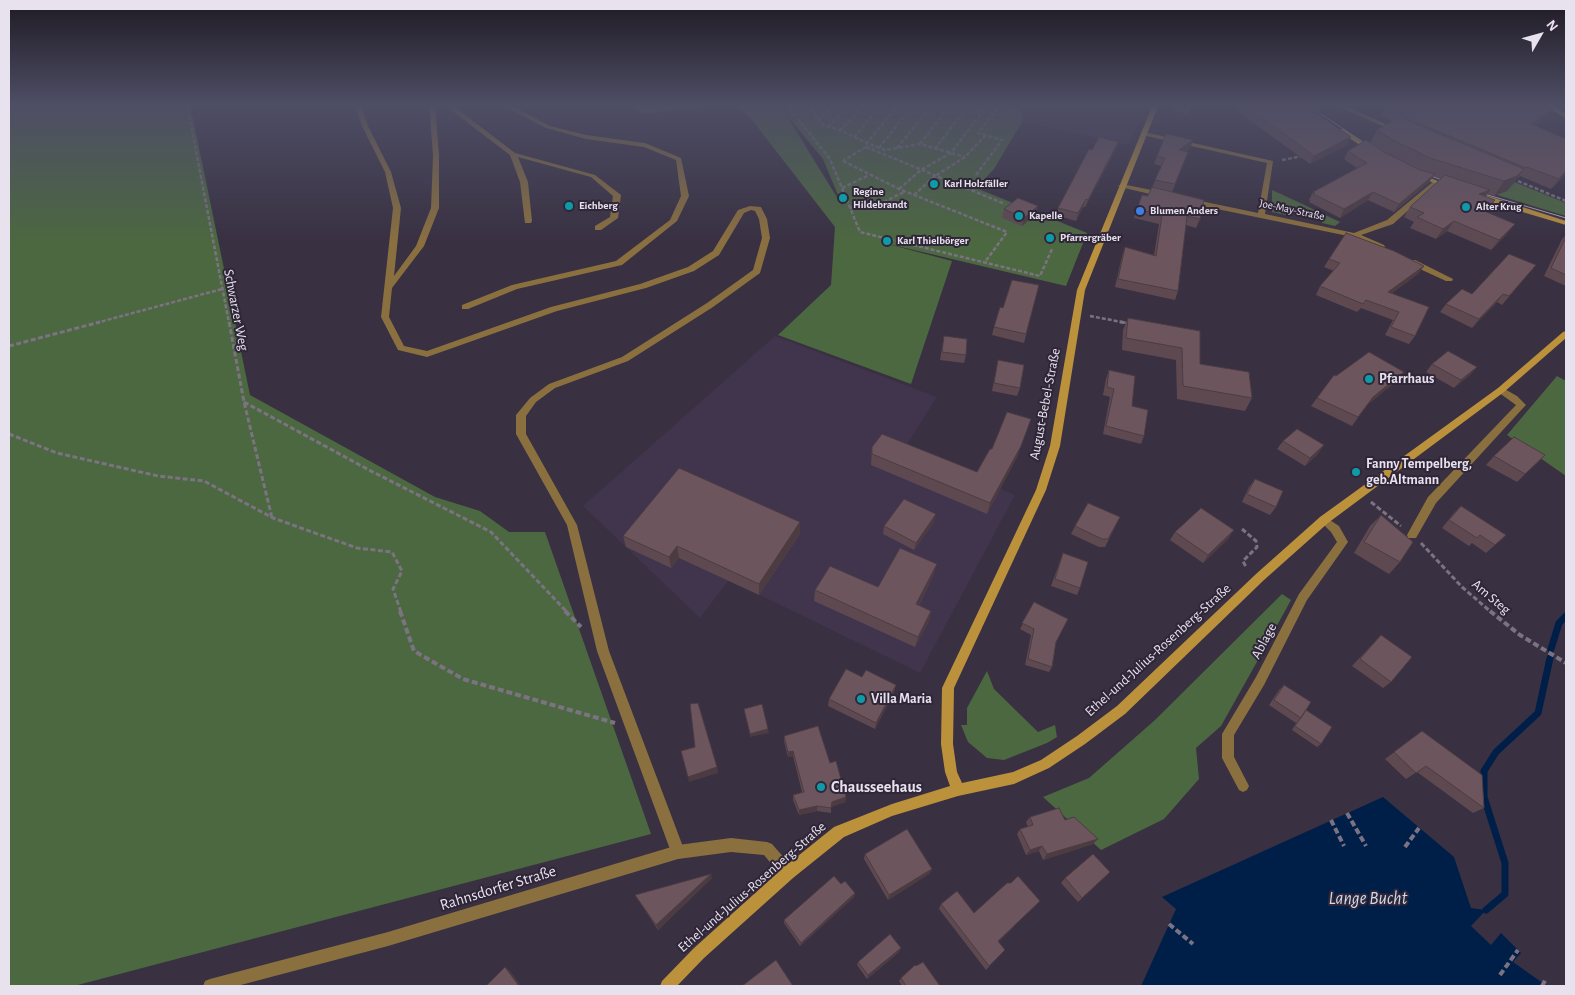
<!DOCTYPE html>
<meta charset="utf-8">
<style>
body{margin:0}
#map{position:relative;width:1575px;height:995px;overflow:hidden;background:#393042;font-family:"Alegreya Sans",sans-serif}
canvas{display:block}
.frame{position:absolute;inset:0;border:10px solid #e8e2ee;pointer-events:none}
.north{position:absolute;left:1515px;top:10px;width:50px;height:50px;-webkit-text-stroke:4px #2f2638;paint-order:stroke;rotate:52deg;font-size:14px;font-weight:700;line-height:20px;text-align:center;color:#e8e2ee}
.north::after{content:'';display:block;margin:auto;width:18px;height:22px;background:#e8e2ee;clip-path:polygon(50% 0,100% 100%,50% 72%,0 100%)}
</style>
<div id="map">
<canvas width="1575" height="995"></canvas>
<div class="frame"></div>
<div class="north">N</div>
</div>
<script>
const g = document.querySelector('canvas').getContext('2d');
g.lineJoin = 'round';
function fillPath(path, color) { g.fillStyle = color; g.fill(path, 'evenodd'); }
const shape = rows => new Path2D(rows.map(r => 'M' + r).join(''));
function stroke(path, color, width, dash) { g.strokeStyle = color; g.lineWidth = width; g.lineCap = dash ? 'butt' : 'round'; g.setLineDash(dash || []); g.stroke(path); }
function write(font, color, halo, rows, align = 'center') {
  g.font = font + ' "Alegreya Sans",sans-serif'; g.lineWidth = 4; g.setLineDash([]); g.textBaseline = 'middle'; g.strokeStyle = halo; g.fillStyle = color; for (const [text, x, y, turn = 0] of rows) {
    g.save(); g.translate(x, y); g.rotate((+turn || 0) * Math.PI / 180); g.textAlign = isNaN(turn) ? turn : align; if (halo) g.strokeText(text, 0, 0); g.fillText(text, 0, 0); g.restore();
  }
}
fillPath(shape([
 [1005,104,1145,104,1129,145,1023,122,1023,109],
 [775,336,937,397,904,449,1015,495,920,673,729,580,700,618,583,506]
]), '#41344d');
fillPath(shape([
 [9,104,190,104,250,395,435,497,480,511,509,532,545,532,651,834,74,986,9,986],
 [623,104,1003,104,1023,109,1022,122,994,169,976,188,1087,233,1066,286,880,242,952,261,911,384,778,335,831,285,835,227,749,116,732,105,644,114],
 [785,113,823,159,843,207],
 [1512,181,1566,203,1566,216,1481,190],
 [1272,190,1296,201,1340,222,1335,226,1322,223,1322,218,1287,210,1286,215,1272,212],
 [1557,376,1566,381,1566,476,1507,435],
 [1282,594,1291,600,1263,651,1221,726,1196,748,1199,779,1164,819,1101,850,1043,797,1089,778,1155,720],
 [987,671,994,689,1038,732,1055,725,1057,737,1047,743,1004,760,987,758,968,742,961,725,967,725,967,708]
]), '#4c6840');
fillPath(shape([
 [1383,797,1454,857,1471,908,1486,910,1471,926,1491,945,1501,933,1521,953,1513,962,1547,986,1141,986,1176,909,1162,897]
]), '#001f48');
stroke(shape([
 [1551,649,1559,623,1566,616],
 [1486,910,1505,894,1505,863,1484,797,1484,771,1496,752,1538,713,1550,658]
]), '#001f48', 7);
stroke(shape([
 [187,104,229,323],
 [631,104,645,111,696,104],
 [786,104,830,159,860,232,1040,276,1052,249],
 [807,104,823,125,837,129,867,143,866,147,843,161],
 [899,104,867,143,885,150,920,144,965,157],
 [990,104,1019,111],
 [812,112,821,104],
 [818,120,835,104],
 [828,127,851,104],
 [840,131,865,104],
 [854,137,882,104],
 [920,144,951,104],
 [866,147,1005,204],
 [879,148,914,104],
 [897,148,933,104],
 [935,149,969,104],
 [1282,160,1303,156],
 [843,161,899,189,1007,232,985,262],
 [976,175,1002,140,978,133,999,107],
 [1518,181,1566,201],
 [842,188,869,175],
 [899,189,921,170,951,153,988,104],
 [914,195,935,176,965,157,986,135],
 [850,208,861,206,869,209,904,192],
 [1090,316,1127,323],
 [96,323,222,289]
]), '#7b7382', 2.5, [4, 2]);
stroke(shape([
 [229,322,244,402,272,518],
 [1120,322,1128,323],
 [9,346,100,322],
 [244,402,369,470,491,532,567,612],
 [9,434,57,453,158,476,204,481,273,518,357,548,392,552,402,571,393,589,401,612],
 [1371,502,1401,526],
 [1242,529,1256,541,1257,547,1243,561,1246,567],
 [1421,543,1462,587,1491,612]
]), '#7b7382', 3, [5, 2.5]);
stroke(shape([
 [400,611,414,651,463,679,615,723],
 [565,611,581,627],
 [1490,611,1520,635,1566,663],
 [1347,813,1366,846],
 [1331,820,1344,846],
 [1405,847,1419,828],
 [1169,924,1193,944],
 [1500,975,1518,950],
 [1542,986,1546,979]
]), '#7b7382', 4, [6, 3]);
fillPath(shape([
 [354,104,360,104,368,126,391,172,401,208,394,276,416,246,431,208,433,155,429,104,435,104,439,155,439,208,424,246,392,288,389,317,404,346,427,351,551,307,640,284,688,267,713,251,738,210,750,206,761,207,767,219,770,238,760,273,713,307,628,361,555,388,536,402,526,416,526,434,577,525,609,651,685,852,683,857,678,859,673,857,671,852,597,651,567,525,516,434,516,415,530,398,549,384,622,357,707,303,753,270,762,238,759,219,755,211,751,210,744,213,719,255,694,271,646,288,557,311,427,357,398,350,381,317,393,208,385,172,362,126,354,104],
 [443,104,451,104,515,153,595,175,621,195,618,218,601,230,595,230,595,226,610,217,613,196,591,177,518,157,528,182,532,221,531,223,525,223,520,182,510,155,443,104],
 [500,104,509,104,550,126,586,135,645,143,681,158,689,196,677,221,622,265,517,289,468,309,462,309,462,305,512,285,616,261,670,220,681,196,676,160,644,147,586,139,546,128,500,104],
 [1501,387,1517,396,1526,405,1524,407,1436,503,1416,538,1408,538,1407,535,1428,497,1516,405,1498,392,1497,390,1498,388,1501,387],
 [1324,516,1339,526,1348,542,1307,600,1264,685,1234,735,1234,757,1249,786,1247,790,1243,792,1239,790,1222,758,1222,734,1256,677,1299,594,1337,542,1331,532,1319,520,1320,517,1324,516]
]), '#8b703f');
fillPath(shape([
 [1332,104,1341,104,1399,130,1394,131,1332,104],
 [1144,132,1273,161,1265,214,1354,233,1387,220,1434,181,1440,182,1393,224,1361,235,1384,245,1385,247,1381,249,1353,237,1188,203,1187,201,1191,199,1258,213,1267,163,1142,135,1142,133,1144,132],
 [1122,184,1166,193,1167,195,1163,197,1120,187,1118,186,1122,184],
 [1409,260,1415,260,1453,279,1452,281,1446,281,1409,264,1409,260],
 [731,838,767,842,772,844,793,868,795,873,793,878,788,880,783,878,764,855,731,852,678,859,388,946,237,986,203,986,205,981,210,979,388,932,678,845,731,838]
]), '#8b703f');
fillPath(shape([
 [1153,104,1159,104,1085,290,1060,446,1046,490,954,688,953,744,957,772,962,783,1013,772,1041,760,1077,736,1117,706,1256,574,1320,517,1498,388,1563,332,1566,331,1566,338,1504,392,1328,523,1264,580,1125,714,1085,744,1049,768,1014,784,958,796,892,816,844,837,793,878,704,958,677,986,660,986,662,981,694,948,783,868,834,827,892,804,950,786,945,772,941,744,942,688,1036,490,1050,446,1077,290,1153,104],
 [1541,104,1550,104,1566,114,1566,118,1541,104],
 [1339,129,1343,129,1375,151,1370,152,1339,131,1339,129],
 [1416,174,1420,174,1453,187,1447,188,1416,176,1416,174],
 [1479,195,1485,195,1566,221,1566,225,1479,199,1479,195]
]), '#bb913c');
stroke(shape([
 [1306,104,1375,150],
 [1420,172,1453,184],
 [1474,191,1566,218]
]), '#afa8b6', 1);
fillPath(shape([
 [1176,104,1192,104,1188,115,1173,111],
 [1239,104,1303,104,1347,145,1310,164,1237,111,1240,105],
 [1385,107,1546,117,1535,126,1566,139,1566,174,1551,189,1520,176,1519,178,1518,177,1507,191,1494,196,1487,194,1485,196,1495,200,1486,212,1507,234,1491,250,1447,231,1436,239,1410,228,1414,222,1404,217,1410,207,1441,179,1433,176,1429,182,1394,212,1368,200,1340,218,1309,202,1310,201,1309,200,1313,192,1357,168,1344,159,1348,151,1370,143,1377,130,1392,121,1380,116],
 [1118,142,1116,149,1085,207,1083,207,1076,221,1055,215,1058,208,1092,150],
 [1190,148,1185,152,1188,152,1172,192,1200,219,1196,228,1186,225,1178,291,1175,300,1115,287,1122,256,1125,247,1154,255,1159,224,1134,218,1142,195,1148,196,1162,166,1154,164,1157,156],
 [1004,209,1036,214,1022,226,1002,218],
 [1566,235,1566,286,1544,276,1562,239],
 [1329,259,1424,266,1418,274,1392,293,1415,336,1409,344,1385,335,1393,320,1361,308,1357,312,1316,295,1320,286,1334,271,1324,267],
 [1536,265,1502,305,1497,302,1472,328,1440,312,1446,304,1472,294],
 [1039,285,1024,343,992,335,994,327,1003,308],
 [1128,318,1200,331,1200,364,1252,398,1245,411,1177,399,1176,360,1122,350,1123,330],
 [944,336,966,355,964,363,940,360],
 [998,360,1020,388,1017,396,992,391],
 [1432,364,1477,367,1470,375,1454,388,1426,372],
 [1109,370,1132,406,1144,436,1141,444,1103,434,1110,397,1103,395,1106,379],
 [1336,376,1398,380,1367,405,1352,426,1311,406,1317,398],
 [1031,419,1017,457,987,514,871,465,872,447,977,472,992,449],
 [1283,441,1318,454,1305,466,1277,449],
 [1545,455,1517,482,1486,465,1494,456],
 [1255,479,1276,507,1270,515,1242,502,1249,487],
 [1461,506,1506,535,1486,553,1472,543,1469,546,1442,528,1453,514],
 [1381,515,1400,562,1389,574,1354,553,1370,526],
 [1120,517,1105,547,1099,547,1071,534,1075,526],
 [934,522,914,550,883,534,884,526],
 [1175,532,1229,538,1203,563,1170,540],
 [800,534,759,595,679,558,671,568,626,547,623,536],
 [1063,553,1080,588,1077,595,1051,586],
 [934,574,919,605,931,611,929,621,915,647,814,601,815,590,878,587],
 [1034,602,1056,642,1052,667,1049,672,1025,665,1031,635,1020,629],
 [1381,635,1391,682,1383,688,1352,666],
 [862,677,896,685,894,692,875,729,828,706,829,699],
 [1284,685,1306,710,1321,744,1317,747,1292,730,1296,723,1269,705,1279,690],
 [1422,731,1484,808,1473,813,1417,772,1406,779,1385,759],
 [784,736,830,763,846,797,845,802,831,807,831,813,817,811,799,815,793,800,793,795,802,792,793,756,788,757,784,741],
 [1030,817,1065,820,1093,844,1043,860,1039,851,1026,855,1017,834,1020,829,1028,827,1026,822],
 [865,854,932,869,929,874,888,900,864,859],
 [1110,872,1078,902,1061,883,1065,878],
 [712,878,658,930,635,895],
 [841,884,855,893,854,897,800,946,784,923,784,920],
 [1040,901,998,942,1005,950,986,970,939,909,941,904,974,913],
 [899,952,867,979,857,965,858,962],
 [901,978,940,986,902,986,899,981]
]), '#5e4951');
fillPath(shape([
 [1553,108,1546,117,1524,133,1531,124],
 [1351,137,1347,145,1310,164,1314,156],
 [1193,140,1190,148,1176,158,1179,150],
 [1118,142,1116,149,1085,207,1088,200],
 [1524,169,1514,183,1507,191,1494,196,1504,181],
 [1566,171,1566,174,1551,189,1559,179],
 [1435,174,1429,182,1394,212,1399,204],
 [1490,190,1483,200,1479,194],
 [1373,192,1368,200,1340,218,1344,209],
 [1086,199,1083,207,1076,221,1078,213],
 [1495,200,1488,211,1476,222,1484,211],
 [1038,206,1036,214,1022,226,1024,218],
 [1454,221,1447,231,1436,239,1443,229],
 [1515,224,1507,234,1491,250,1499,240],
 [1424,266,1418,274,1382,300,1388,292],
 [1503,294,1497,302,1472,328,1479,319],
 [1477,367,1470,375,1454,388,1461,380],
 [1404,372,1398,380,1367,405,1373,397],
 [1031,419,1017,457,987,514,990,503],
 [1324,445,1318,454,1305,466,1310,458],
 [936,514,934,522,914,550,916,543],
 [800,522,800,534,759,595,759,584],
 [1234,530,1229,538,1203,563,1208,555],
 [677,546,679,558,671,568,669,557],
 [937,564,934,574,914,614,916,604],
 [931,611,929,621,915,647,918,637],
 [896,685,894,692,875,729,876,723],
 [768,729,769,733,750,737,750,734],
 [793,751,793,756,788,757,788,752],
 [717,767,718,773,689,782,688,777],
 [846,797,845,802,831,807,832,802],
 [817,806,817,811,799,815,799,810],
 [1098,839,1093,844,1043,860,1047,854],
 [1042,846,1039,851,1026,855,1030,850],
 [932,869,929,874,888,900,889,895],
 [711,874,712,878,658,930,656,925],
 [855,893,854,897,800,946,801,943],
 [901,948,899,952,867,979,868,975],
 [505,967,510,971,521,986,519,986]
]), '#4c3c42');
const building = shape([
 [1176,104,1192,104,1190,108,1176,104],
 [1244,104,1303,104,1351,137,1314,156,1244,104],
 [1389,104,1544,104,1553,108,1531,124,1566,139,1566,171,1559,179,1527,167,1526,168,1404,117,1406,115,1385,107,1389,104],
 [1399,117,1524,169,1517,176,1504,181,1430,158,1393,140,1377,130,1399,117],
 [1166,134,1193,140,1179,150,1188,152,1175,184,1155,180,1165,158,1157,156,1166,134],
 [1099,137,1118,142,1088,200,1086,199,1078,213,1058,208,1089,149,1092,150,1099,137],
 [1366,140,1384,152,1420,170,1435,174,1399,204,1373,192,1344,209,1313,194,1315,193,1313,192,1367,163,1348,151,1366,140],
 [1445,175,1490,190,1479,194,1495,200,1484,211,1515,224,1499,240,1454,221,1443,229,1417,217,1424,213,1410,207,1445,175],
 [1152,187,1204,200,1200,219,1187,216,1178,291,1118,279,1125,247,1156,256,1162,215,1137,209,1142,195,1148,196,1152,187],
 [1018,198,1038,206,1024,218,1004,209,1018,198],
 [1346,233,1394,251,1424,266,1388,292,1429,307,1415,336,1391,327,1399,312,1366,300,1363,304,1320,286,1340,263,1329,259,1346,233],
 [1566,237,1566,275,1551,268,1566,237],
 [1509,254,1536,265,1509,296,1503,294,1479,319,1446,304,1462,289,1472,294,1509,254],
 [1012,280,1039,285,1026,334,994,327,1000,307,1003,308,1012,280],
 [1128,318,1200,331,1200,364,1249,372,1252,398,1183,386,1182,348,1126,338,1128,318],
 [944,336,967,339,966,355,942,352,944,336],
 [1448,351,1477,367,1461,380,1432,364,1448,351],
 [1369,352,1404,372,1373,397,1358,417,1317,398,1334,375,1336,376,1369,352],
 [998,360,1024,365,1020,388,994,383,998,360],
 [1109,370,1135,376,1132,406,1148,410,1144,436,1106,426,1114,389,1107,387,1109,370],
 [1007,412,1031,419,1021,446,990,503,872,454,872,447,882,434,977,472,990,449,992,449,1007,412],
 [1297,429,1324,445,1310,458,1283,441,1297,429],
 [1514,437,1545,455,1525,474,1494,456,1514,437],
 [679,468,800,522,759,584,677,546,669,557,623,536,679,468],
 [1255,479,1283,491,1276,507,1247,494,1255,479],
 [904,499,936,514,916,543,884,526,904,499],
 [1088,503,1120,517,1108,539,1102,539,1075,526,1088,503],
 [1461,506,1506,535,1495,545,1480,535,1477,538,1449,520,1461,506],
 [1201,508,1234,530,1208,555,1175,532,1201,508],
 [1381,515,1413,542,1400,562,1364,542,1381,515],
 [900,548,937,564,916,604,931,611,918,637,815,590,830,566,878,587,900,548],
 [1063,553,1088,562,1080,588,1055,579,1063,553],
 [1034,602,1068,619,1056,642,1052,667,1028,659,1034,629,1022,623,1034,602],
 [1381,635,1412,657,1391,682,1360,659,1381,635],
 [846,669,862,677,866,670,896,685,876,723,829,699,846,669],
 [1284,685,1311,702,1301,718,1274,700,1284,685],
 [698,703,717,767,688,777,681,751,695,747,690,704,698,703],
 [762,704,768,729,750,734,744,709,762,704],
 [1306,710,1332,727,1321,744,1295,726,1306,710],
 [818,726,830,763,836,761,846,797,832,802,831,808,817,806,799,810,793,795,804,792,793,751,788,752,784,736,818,726],
 [1422,731,1482,775,1484,808,1426,766,1416,773,1394,752,1422,731],
 [1059,808,1065,820,1074,817,1098,839,1047,854,1042,846,1030,850,1020,829,1033,825,1030,817,1059,808],
 [907,829,932,869,889,895,865,854,907,829],
 [1093,854,1110,872,1082,898,1065,878,1093,854],
 [711,874,656,925,635,895,711,874],
 [834,876,841,884,845,881,855,893,801,943,784,920,834,876],
 [1018,876,1040,901,998,941,1005,950,989,966,941,904,957,891,974,913,1007,883,1011,883,1018,876],
 [890,934,901,948,868,975,858,962,890,934],
 [776,960,793,986,742,986,776,960],
 [923,962,940,986,906,986,901,978,915,965,916,966,923,962],
 [505,967,519,986,486,986,505,967]
]);
fillPath(building, '#6d555e');
stroke(building, '#4c3c42', 1);
const sky = g.createLinearGradient(0, 0, 0, 244);
sky.addColorStop(0, '#1f1a24');
sky.addColorStop(0.43, '#4e4e65');
sky.addColorStop(1, '#4e4e6500');
g.fillStyle = sky;
g.fillRect(0, 0, 1575, 244);
for (const [x, y, r, color] of [
 [934,184,5,"#0f9aa8"],
 [843,198,5,"#0f9aa8"],
 [569,206,5,"#0f9aa8"],
 [1466,207,5,"#0f9aa8"],
 [1140,211,5,"#3f7fe0"],
 [1019,216,5,"#0f9aa8"],
 [1050,238,5,"#0f9aa8"],
 [887,241,5,"#0f9aa8"],
 [1369,379,5,"#0f9aa8"],
 [1356,472,5,"#0f9aa8"],
 [861,699,5,"#0f9aa8"],
 [821,787,5,"#0f9aa8"]
]) { const dot = new Path2D(); dot.arc(x, y, r, 0, 2 * Math.PI); g.fillStyle = color; g.fill(dot); stroke(dot, '#2f2638', 2); }
write('bold 11px', '#e8e2ee', '#2f2638', [
 ["Karl Holzfäller",944,184],
 ["Regine",853,192],
 ["Hildebrandt",853,205],
 ["Eichberg",579,206],
 ["Alter Krug",1476,207],
 ["Blumen Anders",1150,211],
 ["Kapelle",1029,216],
 ["Pfarrergräber",1060,238],
 ["Karl Thielbörger",897,241]
], 'left');
write('11px', '#e8e2ee', '#2f2638', [
 ["Joe-May-Straße",1292,210,12]
]);
write('14px', '#e8e2ee', '#2f2638', [
 ["Schwarzer Weg",236,310,79],
 ["August-Bebel-Straße",1045,404,-79],
 ["Am Steg",1491,597,40],
 ["Ablage",1264,641,-62],
 ["Ethel-und-Julius-Rosenberg-Straße",1158,650,-42],
 ["Ethel-und-Julius-Rosenberg-Straße",752,887,-41]
]);
write('bold 14px', '#e8e2ee', '#2f2638', [
 ["Pfarrhaus",1379,379],
 ["Fanny Tempelberg,",1366,464],
 ["geb.Altmann",1366,480],
 ["Villa Maria",871,699]
], 'left');
write('bold 16px', '#e8e2ee', '#2f2638', [
 ["Chausseehaus",831,787]
], 'left');
write('16px', '#e8e2ee', '#2f2638', [
 ["Rahnsdorfer Straße",498,888,-17]
]);
write('italic 18px', '#d0dcee', '#2f2638', [
 ["Lange Bucht",1368,899]
]);
</script>
